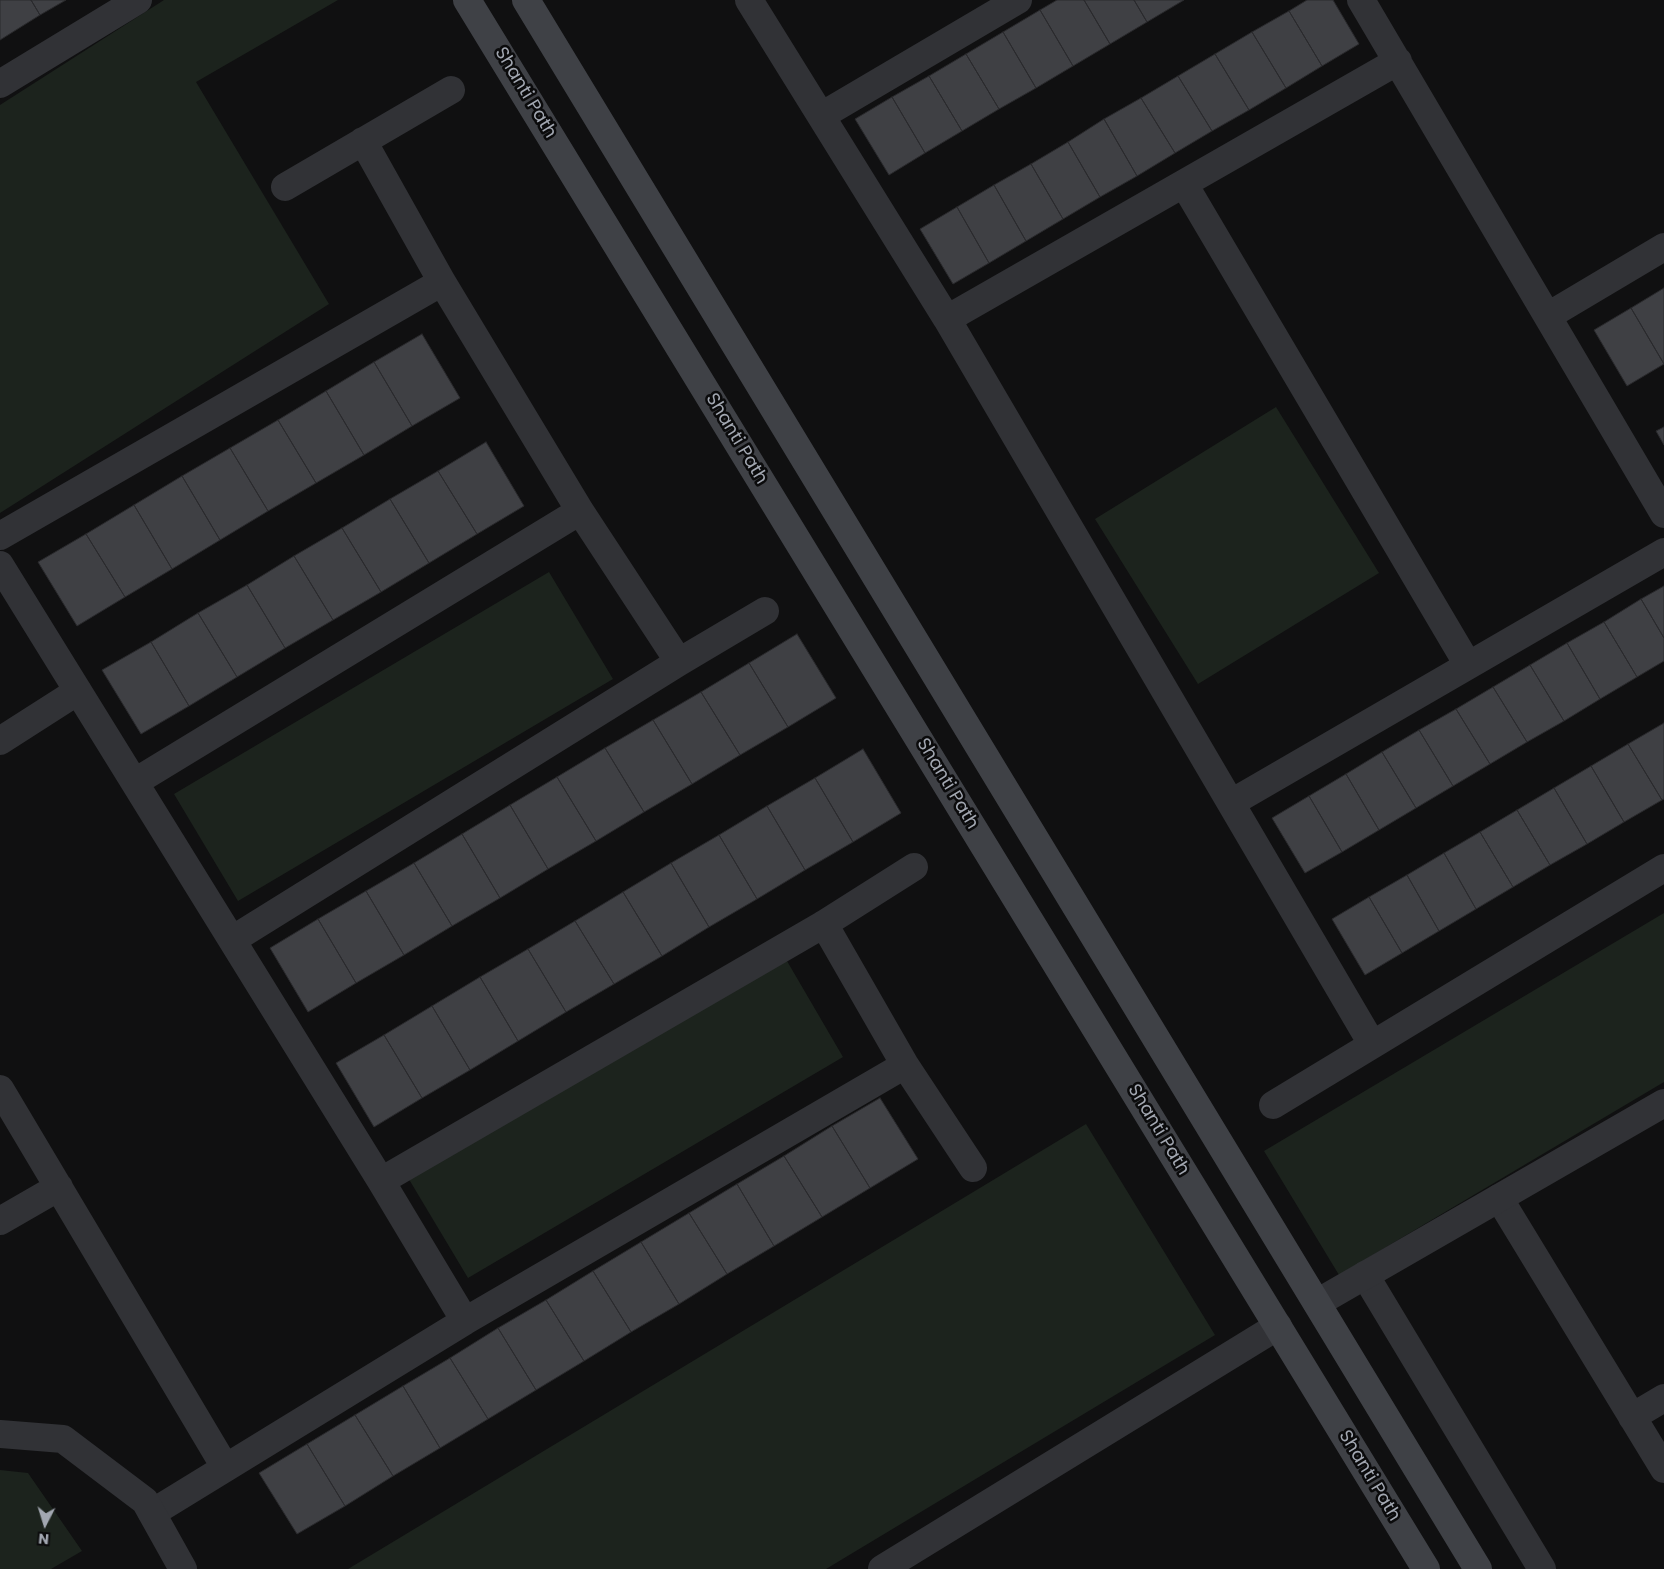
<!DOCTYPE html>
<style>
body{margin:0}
#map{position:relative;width:1664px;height:1569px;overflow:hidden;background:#101011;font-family:Poppins,sans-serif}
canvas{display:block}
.north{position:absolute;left:20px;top:1499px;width:50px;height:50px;-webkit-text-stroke:4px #0b0b0c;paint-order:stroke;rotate:185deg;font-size:14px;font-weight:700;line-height:20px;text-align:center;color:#a2a7b1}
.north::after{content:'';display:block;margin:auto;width:18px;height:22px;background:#a2a7b1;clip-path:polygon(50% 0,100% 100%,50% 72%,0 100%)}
</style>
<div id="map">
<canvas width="1664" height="1569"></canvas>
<div class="north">N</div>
</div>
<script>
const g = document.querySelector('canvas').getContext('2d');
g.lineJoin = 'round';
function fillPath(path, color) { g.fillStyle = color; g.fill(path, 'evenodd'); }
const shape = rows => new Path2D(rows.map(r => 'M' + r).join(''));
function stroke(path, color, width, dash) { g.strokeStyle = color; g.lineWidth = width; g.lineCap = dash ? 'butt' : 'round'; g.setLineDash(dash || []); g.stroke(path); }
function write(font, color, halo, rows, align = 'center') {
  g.font = font + ' Poppins,sans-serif'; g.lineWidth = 5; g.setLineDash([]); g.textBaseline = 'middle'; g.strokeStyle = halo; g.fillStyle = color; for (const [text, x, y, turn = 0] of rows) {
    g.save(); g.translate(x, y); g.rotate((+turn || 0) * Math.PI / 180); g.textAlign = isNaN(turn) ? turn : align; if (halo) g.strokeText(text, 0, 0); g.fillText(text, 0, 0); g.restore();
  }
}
fillPath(shape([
 [164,0,338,0,196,82,329,304,0,513,0,105],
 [1276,407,1379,573,1198,684,1095,519],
 [549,572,613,679,238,901,174,794],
 [1664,913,1664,1082,1339,1275,1264,1151],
 [780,949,843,1057,468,1278,404,1171],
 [1086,1124,1215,1335,826,1569,348,1569],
 [0,1470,28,1473,82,1551,51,1569,0,1569]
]), '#1c231d');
const building = shape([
 [0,0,31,0,40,15,0,40,0,0],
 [31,0,66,0,40,15,31,0],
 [1057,0,1084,0,1110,44,1073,66,1040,10,1057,0],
 [1084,0,1134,0,1147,22,1110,44,1084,0],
 [1134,0,1184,0,1147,22,1134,0],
 [1307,0,1333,0,1359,44,1322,66,1289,11,1307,0],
 [1040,10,1073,66,1036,88,1003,32,1040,10],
 [1289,11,1322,66,1286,88,1252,32,1289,11],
 [1003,32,1036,88,999,109,966,54,1003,32],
 [1252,32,1286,88,1249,110,1215,54,1252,32],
 [966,54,999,109,962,131,929,76,966,54],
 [1215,54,1249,110,1212,131,1178,76,1215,54],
 [929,76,962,131,925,153,892,97,929,76],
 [1178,76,1212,131,1175,153,1141,98,1178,76],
 [892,97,925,153,889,175,855,119,892,97],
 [1141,98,1175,153,1137,176,1104,119,1141,98],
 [1104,119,1137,176,1100,197,1068,142,1104,119],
 [1068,142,1100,197,1063,219,1031,164,1068,142],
 [1031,164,1063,219,1026,241,994,185,1031,164],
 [994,185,1026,241,989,263,957,207,994,185],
 [957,207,989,263,953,284,920,229,957,207],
 [1664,288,1664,364,1631,308,1664,288],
 [1631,308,1664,364,1627,386,1594,330,1631,308],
 [422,334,460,398,412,426,374,362,422,334],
 [374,362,412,426,364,455,326,391,374,362],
 [326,391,364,455,316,483,278,420,326,391],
 [278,420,316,483,268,511,230,448,278,420],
 [1664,427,1664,445,1656,431,1664,427],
 [486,442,524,506,477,534,438,471,486,442],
 [230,448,268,511,220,540,182,476,230,448],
 [438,471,477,534,429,563,390,499,438,471],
 [182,476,220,540,172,569,134,505,182,476],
 [390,499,429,563,381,592,342,528,390,499],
 [134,505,172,569,125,597,86,534,134,505],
 [342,528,381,592,333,620,294,556,342,528],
 [86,534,125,597,77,626,38,562,86,534],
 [294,556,333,620,285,648,247,585,294,556],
 [247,585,285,648,237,677,198,613,247,585],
 [1664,586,1664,638,1641,599,1664,586],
 [1641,599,1664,638,1664,661,1637,677,1604,622,1641,599],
 [198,613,237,677,189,706,151,642,198,613],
 [1604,622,1637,677,1600,699,1567,643,1604,622],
 [797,634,836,698,788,727,749,663,797,634],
 [151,642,189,706,141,734,102,670,151,642],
 [1567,643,1600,699,1564,721,1530,665,1567,643],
 [749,663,788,727,740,755,701,692,749,663],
 [1530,665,1564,721,1527,742,1493,687,1530,665],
 [1493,687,1527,742,1490,764,1456,709,1493,687],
 [701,692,740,755,692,784,653,720,701,692],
 [1456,709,1490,764,1453,786,1419,730,1456,709],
 [653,720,692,784,644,812,605,748,653,720],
 [1664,723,1664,799,1662,800,1628,744,1664,723],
 [1419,730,1453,786,1416,808,1382,752,1419,730],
 [1628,744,1662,800,1624,822,1591,766,1628,744],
 [605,748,644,812,596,841,557,777,605,748],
 [863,749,901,813,853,842,815,778,863,749],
 [1382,752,1416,808,1379,830,1346,774,1382,752],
 [1591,766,1624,822,1587,844,1554,788,1591,766],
 [1346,774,1379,830,1342,852,1309,796,1346,774],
 [557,777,596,841,548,869,510,805,557,777],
 [815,778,853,842,805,870,767,806,815,778],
 [1554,788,1587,844,1550,865,1517,810,1554,788],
 [1309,796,1342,852,1305,873,1272,818,1309,796],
 [510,805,548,869,500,898,462,834,510,805],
 [767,806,805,870,757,899,719,835,767,806],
 [1517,810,1550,865,1513,887,1480,832,1517,810],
 [1480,832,1513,887,1476,909,1444,853,1480,832],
 [462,834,500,898,452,926,414,863,462,834],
 [719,835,757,899,709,927,671,863,719,835],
 [1444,853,1476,909,1439,931,1407,875,1444,853],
 [414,863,452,926,404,955,366,891,414,863],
 [671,863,709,927,662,956,623,892,671,863],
 [1407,875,1439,931,1402,953,1369,897,1407,875],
 [366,891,404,955,356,983,318,919,366,891],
 [623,892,662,956,614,984,575,921,623,892],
 [1369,897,1402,953,1365,975,1332,919,1369,897],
 [318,919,356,983,308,1012,270,948,318,919],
 [575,921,614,984,566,1012,528,949,575,921],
 [528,949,566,1012,518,1041,480,977,528,949],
 [480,977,518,1041,470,1070,432,1006,480,977],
 [432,1006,470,1070,422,1098,384,1035,432,1006],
 [384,1035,422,1098,374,1127,336,1063,384,1035],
 [880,1098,918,1159,870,1188,832,1126,880,1098],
 [832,1126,870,1188,822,1217,784,1156,832,1126],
 [784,1156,822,1217,774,1246,737,1184,784,1156],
 [737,1184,774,1246,727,1274,689,1213,737,1184],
 [689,1213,727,1274,679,1304,641,1242,689,1213],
 [641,1242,679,1304,631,1332,593,1271,641,1242],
 [593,1271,631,1332,584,1361,546,1300,593,1271],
 [546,1300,584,1361,536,1390,498,1328,546,1300],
 [498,1328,536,1390,488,1419,450,1358,498,1328],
 [450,1358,488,1419,440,1448,403,1386,450,1358],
 [403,1386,440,1448,393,1476,355,1415,403,1386],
 [355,1415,393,1476,345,1506,307,1444,355,1415],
 [307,1444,345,1506,297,1534,259,1473,307,1444]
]);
fillPath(building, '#3f4044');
stroke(building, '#2a2a2d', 1);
stroke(shape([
 [749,0,947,319,1372,1044],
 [1361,0,1664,514],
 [0,84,138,0],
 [821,116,1018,0],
 [363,141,442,282,580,511,679,662],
 [1184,184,1468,665],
 [285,187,451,90],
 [1548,316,1664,247],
 [947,319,1398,61],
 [0,536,442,282],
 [0,565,381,1181,465,1321],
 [0,741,78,691],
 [135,782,580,511],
 [1231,803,1664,552],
 [824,924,905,1065,973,1168],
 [232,940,679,662,765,611],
 [0,1089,225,1467],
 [1273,1105,1664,868],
 [381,1181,824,924,914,867],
 [1499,1198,1664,1469],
 [0,1221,59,1187],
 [1365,1275,1542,1569],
 [1632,1417,1664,1398],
 [152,1513,465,1321,905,1065]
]), '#313236', 28);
stroke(shape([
 [1317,1303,1664,1103],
 [0,1434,63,1439,145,1501,183,1569],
 [882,1569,1278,1326]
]), '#313236', 28);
stroke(shape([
 [467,0,1426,1569],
 [526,0,1478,1569]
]), '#3f4146', 28);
write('18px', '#a2a7b1', '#0b0b0c', [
 ["Shanti Path",525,93,59],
 ["Shanti Path",736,439,59],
 ["Shanti Path",947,784,59],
 ["Shanti Path",1158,1130,59],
 ["Shanti Path",1369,1476,59]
]);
</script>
